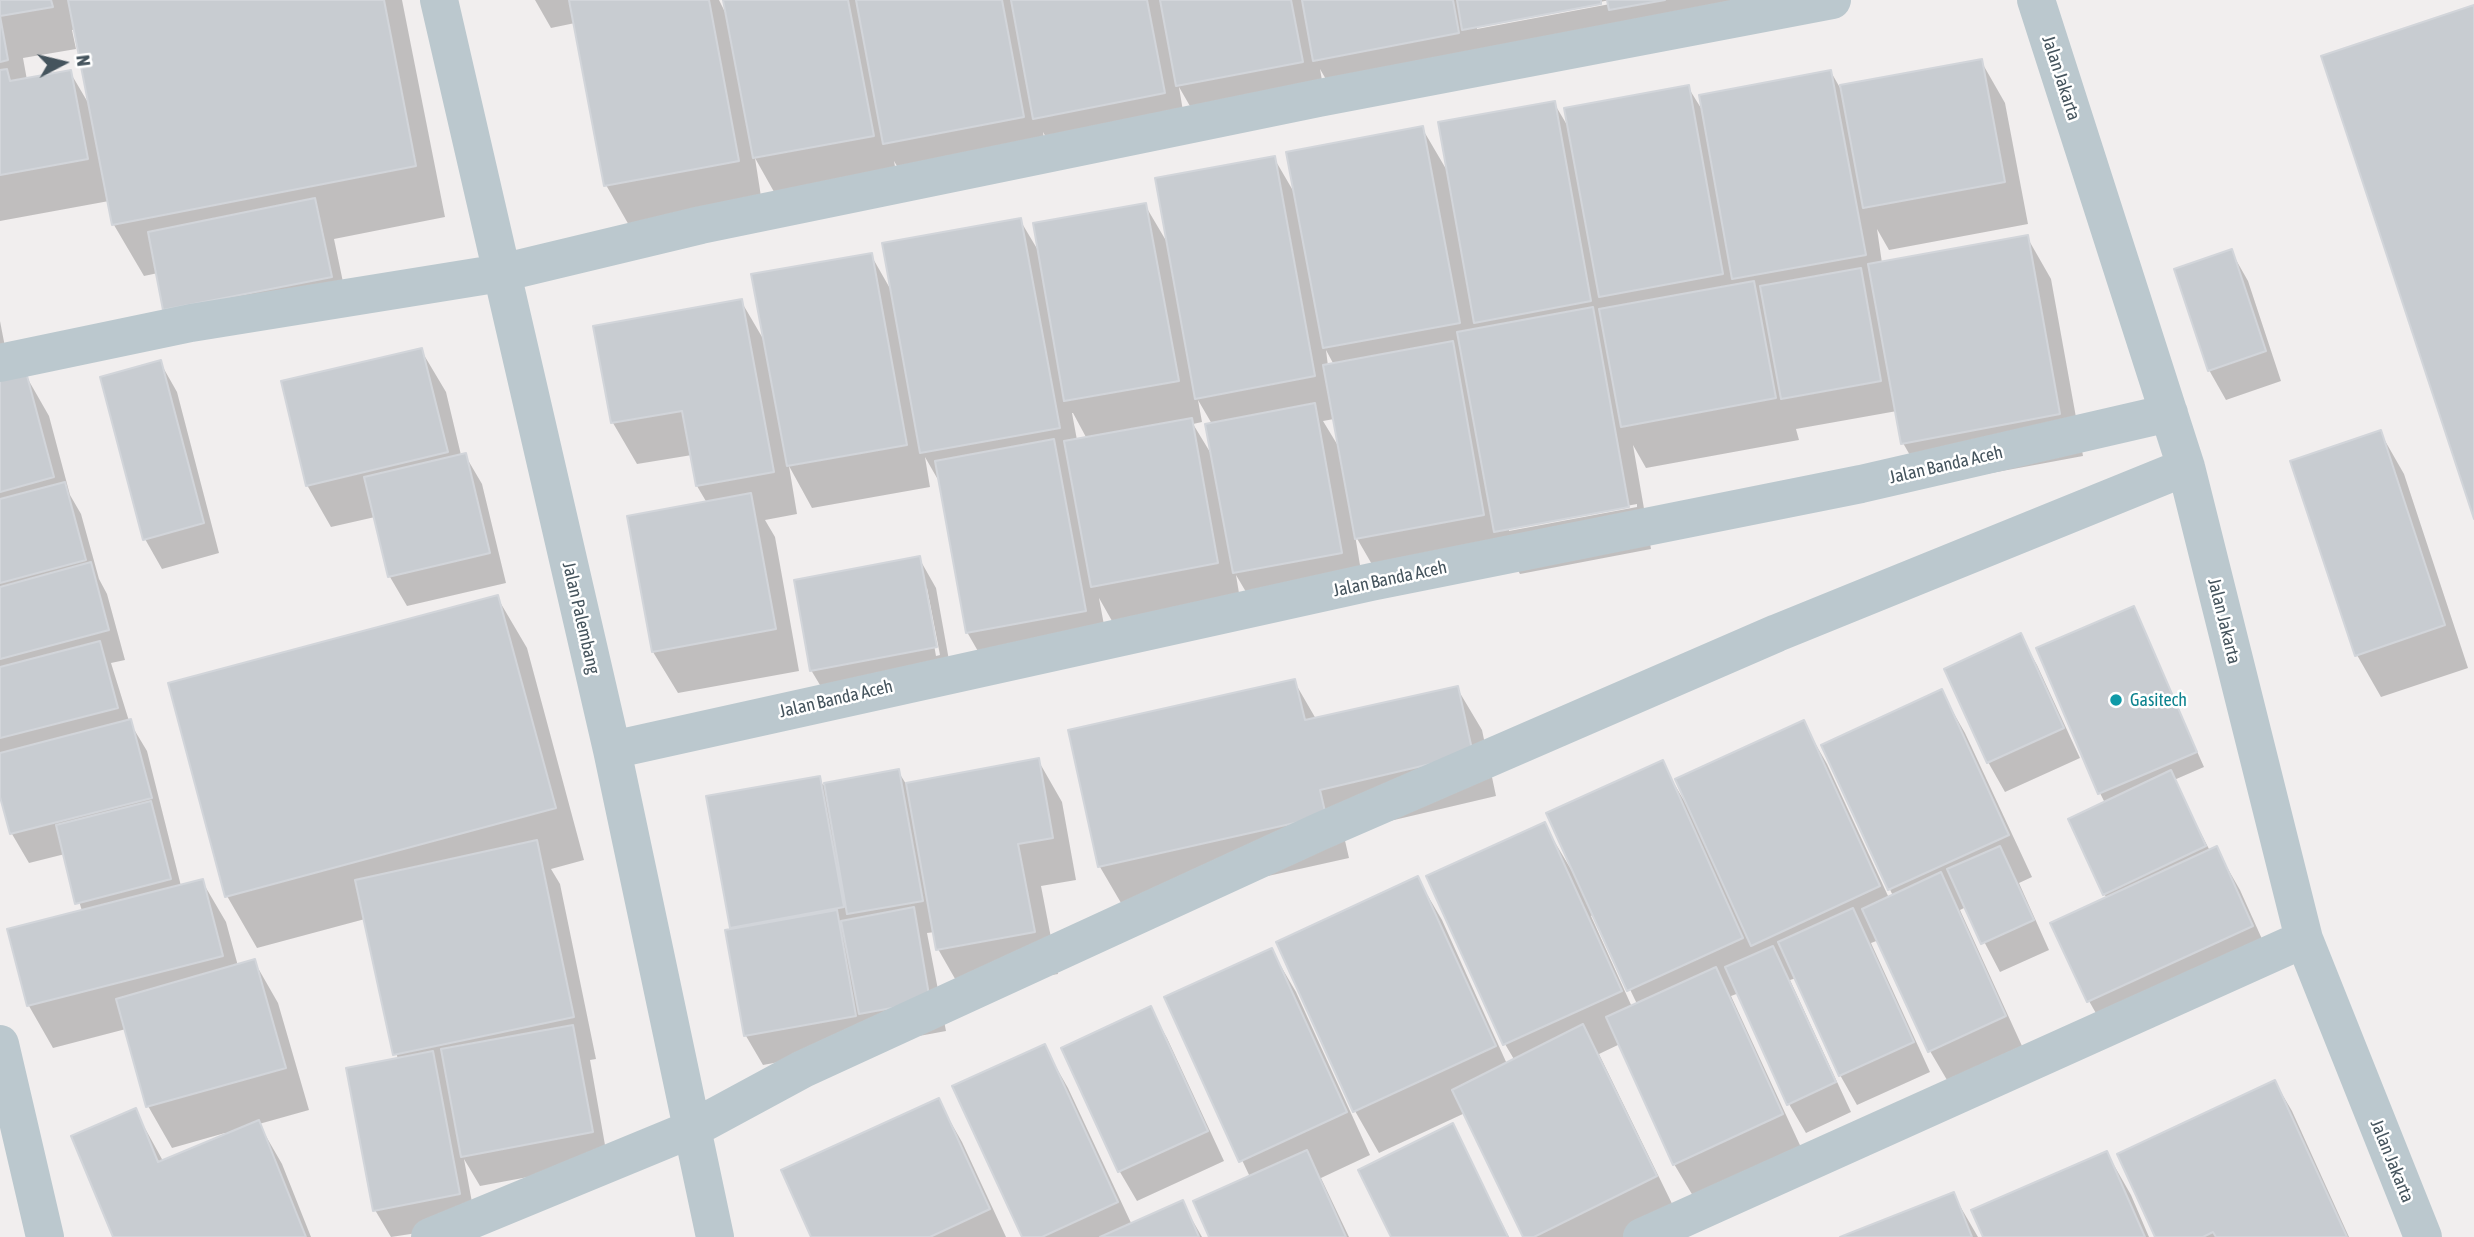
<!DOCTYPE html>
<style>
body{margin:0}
#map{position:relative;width:2474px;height:1237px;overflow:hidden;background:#f1eeee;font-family:"Asap Condensed",sans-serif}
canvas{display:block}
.north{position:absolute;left:28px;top:28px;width:70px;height:70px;-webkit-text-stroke:5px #fff;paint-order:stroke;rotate:83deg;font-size:19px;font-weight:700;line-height:28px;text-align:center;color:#45545d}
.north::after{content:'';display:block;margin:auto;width:24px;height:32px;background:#45545d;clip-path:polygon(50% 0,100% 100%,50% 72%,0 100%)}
</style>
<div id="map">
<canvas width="2474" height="1237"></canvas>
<div class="north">N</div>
</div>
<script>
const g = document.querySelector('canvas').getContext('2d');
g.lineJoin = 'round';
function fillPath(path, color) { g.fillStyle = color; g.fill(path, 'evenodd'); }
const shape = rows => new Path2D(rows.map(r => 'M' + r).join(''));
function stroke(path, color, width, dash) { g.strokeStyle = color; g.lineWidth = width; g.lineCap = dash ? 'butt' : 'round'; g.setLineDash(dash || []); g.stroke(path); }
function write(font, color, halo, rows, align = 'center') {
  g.font = font + ' "Asap Condensed",sans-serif'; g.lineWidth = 5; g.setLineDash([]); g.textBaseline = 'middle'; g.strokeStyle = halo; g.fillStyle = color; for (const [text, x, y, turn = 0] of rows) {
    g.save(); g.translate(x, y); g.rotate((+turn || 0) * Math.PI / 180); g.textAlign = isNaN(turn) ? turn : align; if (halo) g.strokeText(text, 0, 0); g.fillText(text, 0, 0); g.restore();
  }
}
fillPath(shape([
 [0,0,402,0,445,217,334,239,348,306,182,339,158,273,144,276,114,225,109,201,0,221],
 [76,29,90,106,70,72,27,80,23,58,76,49,72,30],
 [535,0,719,0,726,14,724,0,1762,0,1339,102,1320,69,1326,103,1202,127,1179,87,1187,135,1059,160,1043,132,1047,159,908,185,894,161,897,177,778,199,755,158,762,203,630,227,606,185,575,23,551,28],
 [1610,0,1610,4,1477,29,1477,26],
 [1981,61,2005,103,2028,224,1889,250,1877,229,1882,263,2027,237,2051,279,2083,456,1927,485,1903,443,1897,411,1796,429,1799,440,1646,468,1633,445,1651,549,1520,574,1510,556,1381,580,1355,535,1365,595,1259,614,1236,575,1241,605,1116,628,1099,598,1109,652,991,674,967,632,941,485,925,457,930,487,812,508,789,466,797,514,765,520,775,537,799,671,678,693,653,652,707,503,697,486,692,455,637,464,613,423,741,301,765,342,871,255,892,292,1020,220,1039,252,1145,205,1168,244,1274,158,1295,194,1422,128,1449,174,1554,103,1570,130,1688,87,1704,113,1831,72,1843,93],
 [1326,350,1334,365,1328,366],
 [1198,400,1212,424,1213,457,1193,424,1202,422],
 [1072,413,1073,413,1087,439,1077,440],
 [1334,419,1340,449,1323,421],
 [1637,504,1637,507,1509,531,1509,528],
 [2231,251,2248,281,2281,381,2226,400,2209,370],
 [0,321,11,378,25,374,49,416,70,495,81,514,99,579,107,594,125,660,111,663,129,721,147,751,181,886,202,881,226,922,238,966,254,961,278,1003,309,1110,259,1124,282,1164,311,1237,114,1237,135,1110,163,1161,226,1136,225,1133,172,1148,148,1106,126,1029,53,1048,29,1006,10,930,82,911,65,854,29,863,12,834,0,790],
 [421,350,446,392,461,455,465,455,482,484,506,583,407,606,390,577,375,517,331,527,307,485],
 [160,362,177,392,219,553,162,569,145,539],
 [2380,432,2404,474,2468,668,2381,697,2357,655],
 [919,558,936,588,952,677,829,700,811,670],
 [924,588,927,588,940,655,936,656],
 [497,597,527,648,584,860,551,869,560,884,596,1059,590,1060,608,1162,480,1186,464,1159,476,1224,391,1237,375,1210,398,1060,365,919,257,948,227,896],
 [2133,608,2204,767,2174,780,2210,851,2216,848,2240,890,2275,968,2113,1043,2089,1001,2053,923,2107,898,2104,894,2105,803,2100,793],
 [2020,635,2037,665,2080,758,2005,792,1988,762],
 [1294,681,1316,719,1457,688,1482,730,1496,796,1343,832,1349,858,1124,908,1100,867,1070,731],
 [1941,691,1965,733,2032,877,2019,883,2049,950,2000,972,1966,907,1960,910,2022,1046,1947,1080,1930,1051,1879,940,1871,943,1930,1072,1857,1105,1840,1075,1796,978,1790,980,1851,1112,1806,1133,1789,1104,1739,993,1731,996,1805,1156,1699,1206,1674,1164,1620,1044,1599,1054,1679,1218,1642,1237,1525,1237,1465,1113,1379,1153,1355,1111,1418,879,1442,920,1507,1064,1515,1061,1505,1044,1544,824,1572,871,1662,763,1686,804,1803,722,1827,764,1889,898,1893,896,1823,746],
 [1594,914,1637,1004,1632,1007,1591,916],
 [1038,760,1062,802,1076,880,1041,886,1058,974,962,991,938,949,935,932,927,933,946,1031,763,1065,746,1036,727,932,734,931,732,927,819,778,823,785,898,771,906,784],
 [1272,951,1296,992,1370,1155,1321,1178,1349,1237,1211,1237,1250,1177,1166,998],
 [1150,1008,1167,1038,1224,1161,1137,1201,1120,1172,1063,1049],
 [1044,1046,1068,1088,1132,1225,1182,1202,1202,1237,1024,1237],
 [2275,1082,2292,1111,2349,1237,2157,1237],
 [938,1100,962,1142,1006,1237,813,1237],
 [1453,1126,1509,1237,1392,1237],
 [2107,1153,2131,1195,2149,1237,1985,1237],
 [1953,1194,1978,1237,1845,1237]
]), '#0003');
const building = shape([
 [0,0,51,0,53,7,0,16,8,60,0,62,0,0],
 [68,0,384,0,416,166,112,225,68,0],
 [569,0,709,0,739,161,604,186,569,0],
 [723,0,848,0,874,136,753,158,723,0],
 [856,0,1002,0,1024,117,883,144,856,0],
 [1011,0,1147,0,1165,93,1033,119,1011,0],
 [1160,0,1291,0,1303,62,1176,86,1160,0],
 [1302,0,1453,0,1459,33,1313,61,1302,0],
 [1457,0,1601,0,1601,4,1462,30,1457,0],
 [1607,0,1665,0,1609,10,1607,0],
 [2474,5,2474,519,2321,56,2474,5],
 [1982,59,2005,182,1863,208,1840,85,1982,59],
 [7,69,10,81,71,70,88,159,0,175,0,70,7,69],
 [1831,70,1866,255,1732,279,1699,95,1831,70],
 [1689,85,1723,274,1599,297,1564,108,1689,85],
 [1555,101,1591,301,1474,323,1438,122,1555,101],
 [1423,126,1460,323,1323,348,1286,152,1423,126],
 [1275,156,1315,376,1195,399,1155,178,1275,156],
 [315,198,332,277,163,310,148,232,315,198],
 [1146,203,1179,381,1064,401,1033,223,1146,203],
 [1021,218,1060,428,920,453,882,243,1021,218],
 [2028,235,2060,414,1901,444,1868,264,2028,235],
 [2232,249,2266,351,2208,371,2174,269,2232,249],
 [872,253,907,445,787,466,751,274,872,253],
 [1861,268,1881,381,1781,399,1760,286,1861,268],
 [1754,281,1776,398,1621,427,1599,309,1754,281],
 [742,299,774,472,696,486,682,411,611,423,593,326,742,299],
 [1593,307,1629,507,1494,532,1457,332,1593,307],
 [1453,341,1484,515,1355,539,1323,365,1453,341],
 [422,348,448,452,306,486,281,381,422,348],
 [161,360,204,523,143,540,100,377,161,360],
 [26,372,54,477,0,492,0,379,26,372],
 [1315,403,1342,553,1233,573,1205,424,1315,403],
 [1192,418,1218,563,1091,587,1064,441,1192,418],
 [2381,430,2445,625,2355,656,2290,461,2381,430],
 [1054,439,1086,611,966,633,935,461,1054,439],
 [466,453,490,553,388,577,364,477,466,453],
 [65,482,86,560,0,583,0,499,65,482],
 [751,493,776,629,652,652,627,516,751,493],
 [920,556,937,647,810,671,794,580,920,556],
 [91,562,109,630,0,659,0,587,91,562],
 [498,595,556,808,225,897,168,683,498,595],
 [2134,606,2197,752,2098,794,2036,648,2134,606],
 [2021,633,2064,728,1987,763,1944,669,2021,633],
 [100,641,118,708,0,738,0,667,100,641],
 [1295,679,1305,720,1458,686,1473,754,1320,790,1326,816,1098,867,1068,730,1295,679],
 [1942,689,2009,835,1888,890,1821,745,1942,689],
 [131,719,152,798,10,834,0,797,0,753,131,719],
 [1804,720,1880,886,1751,946,1675,779,1804,720],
 [1039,758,1053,838,1018,844,1035,932,936,950,906,783,1039,758],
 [1663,760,1743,938,1627,991,1546,813,1663,760],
 [899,769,923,901,847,914,824,783,899,769],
 [2171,770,2206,846,2103,895,2068,819,2171,770],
 [820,776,844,907,730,928,706,796,820,776],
 [151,801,171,879,75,904,56,825,151,801],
 [1545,822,1622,991,1503,1045,1426,876,1545,822],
 [537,840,574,1017,393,1055,355,880,537,840],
 [2000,846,2034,920,1981,944,1947,869,2000,846],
 [2217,846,2253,926,2087,1002,2050,923,2217,846],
 [1941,872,2006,1016,1928,1052,1862,909,1941,872],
 [1418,876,1496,1046,1353,1112,1276,942,1418,876],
 [203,879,223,956,27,1006,7,929,203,879],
 [914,907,930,1001,859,1014,841,921,914,907],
 [1853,908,1914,1042,1839,1076,1778,942,1853,908],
 [837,910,856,1016,744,1036,725,930,837,910],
 [1773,946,1836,1082,1787,1105,1725,967,1773,946],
 [1272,948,1347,1112,1239,1162,1164,997,1272,948],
 [255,959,286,1068,146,1107,116,999,255,959],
 [1716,967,1783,1114,1673,1165,1606,1017,1716,967],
 [1151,1006,1208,1131,1118,1172,1061,1048,1151,1006],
 [1583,1024,1657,1176,1534,1237,1523,1237,1452,1090,1583,1024],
 [573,1025,593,1132,461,1157,441,1049,573,1025],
 [1045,1044,1118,1202,1042,1237,1022,1237,952,1086,1045,1044],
 [433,1051,460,1194,373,1211,346,1068,433,1051],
 [2275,1080,2347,1237,2216,1237,2213,1232,2203,1237,2155,1237,2117,1154,2275,1080],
 [939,1098,990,1209,930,1237,811,1237,781,1170,939,1098],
 [136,1108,158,1162,259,1120,306,1237,113,1237,71,1136,136,1108],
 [1453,1123,1508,1237,1391,1237,1358,1170,1453,1123],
 [1307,1150,1346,1237,1209,1237,1193,1201,1307,1150],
 [2107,1151,2145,1237,1983,1237,1971,1210,2107,1151],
 [1954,1192,1972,1237,1840,1237,1954,1192],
 [1183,1200,1199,1237,1100,1237,1183,1200]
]);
fillPath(building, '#c8ccd1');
stroke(building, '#d2d5da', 2);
stroke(shape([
 [439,0,612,750,715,1237],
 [2036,0,2186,467,2304,939,2423,1237],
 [0,363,191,323,501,273,701,225,1319,98,1832,0],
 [612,750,1371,582,1861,484,2169,413],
 [0,1044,45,1237],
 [430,1237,692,1129,803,1069,1321,831,1777,633,2186,467],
 [1642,1237,2304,939]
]), '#bbc8ce', 38);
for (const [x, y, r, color] of [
 [2116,700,7,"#0f9aa8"]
]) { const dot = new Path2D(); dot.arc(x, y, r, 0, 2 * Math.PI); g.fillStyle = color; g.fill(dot); stroke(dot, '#fff', 2.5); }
write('18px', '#45545d', '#fff', [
 ["Jalan Jakarta",2061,78,72],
 ["Jalan Banda Aceh",1946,465,-13],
 ["Jalan Banda Aceh",1390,579,-12],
 ["Jalan Palembang",581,618,77],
 ["Jalan Jakarta",2224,621,76],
 ["Jalan Banda Aceh",836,699,-13],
 ["Jalan Jakarta",2392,1161,68]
]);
write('18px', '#0d838f', '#fff', [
 ["Gasitech",2130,700]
], 'left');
</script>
